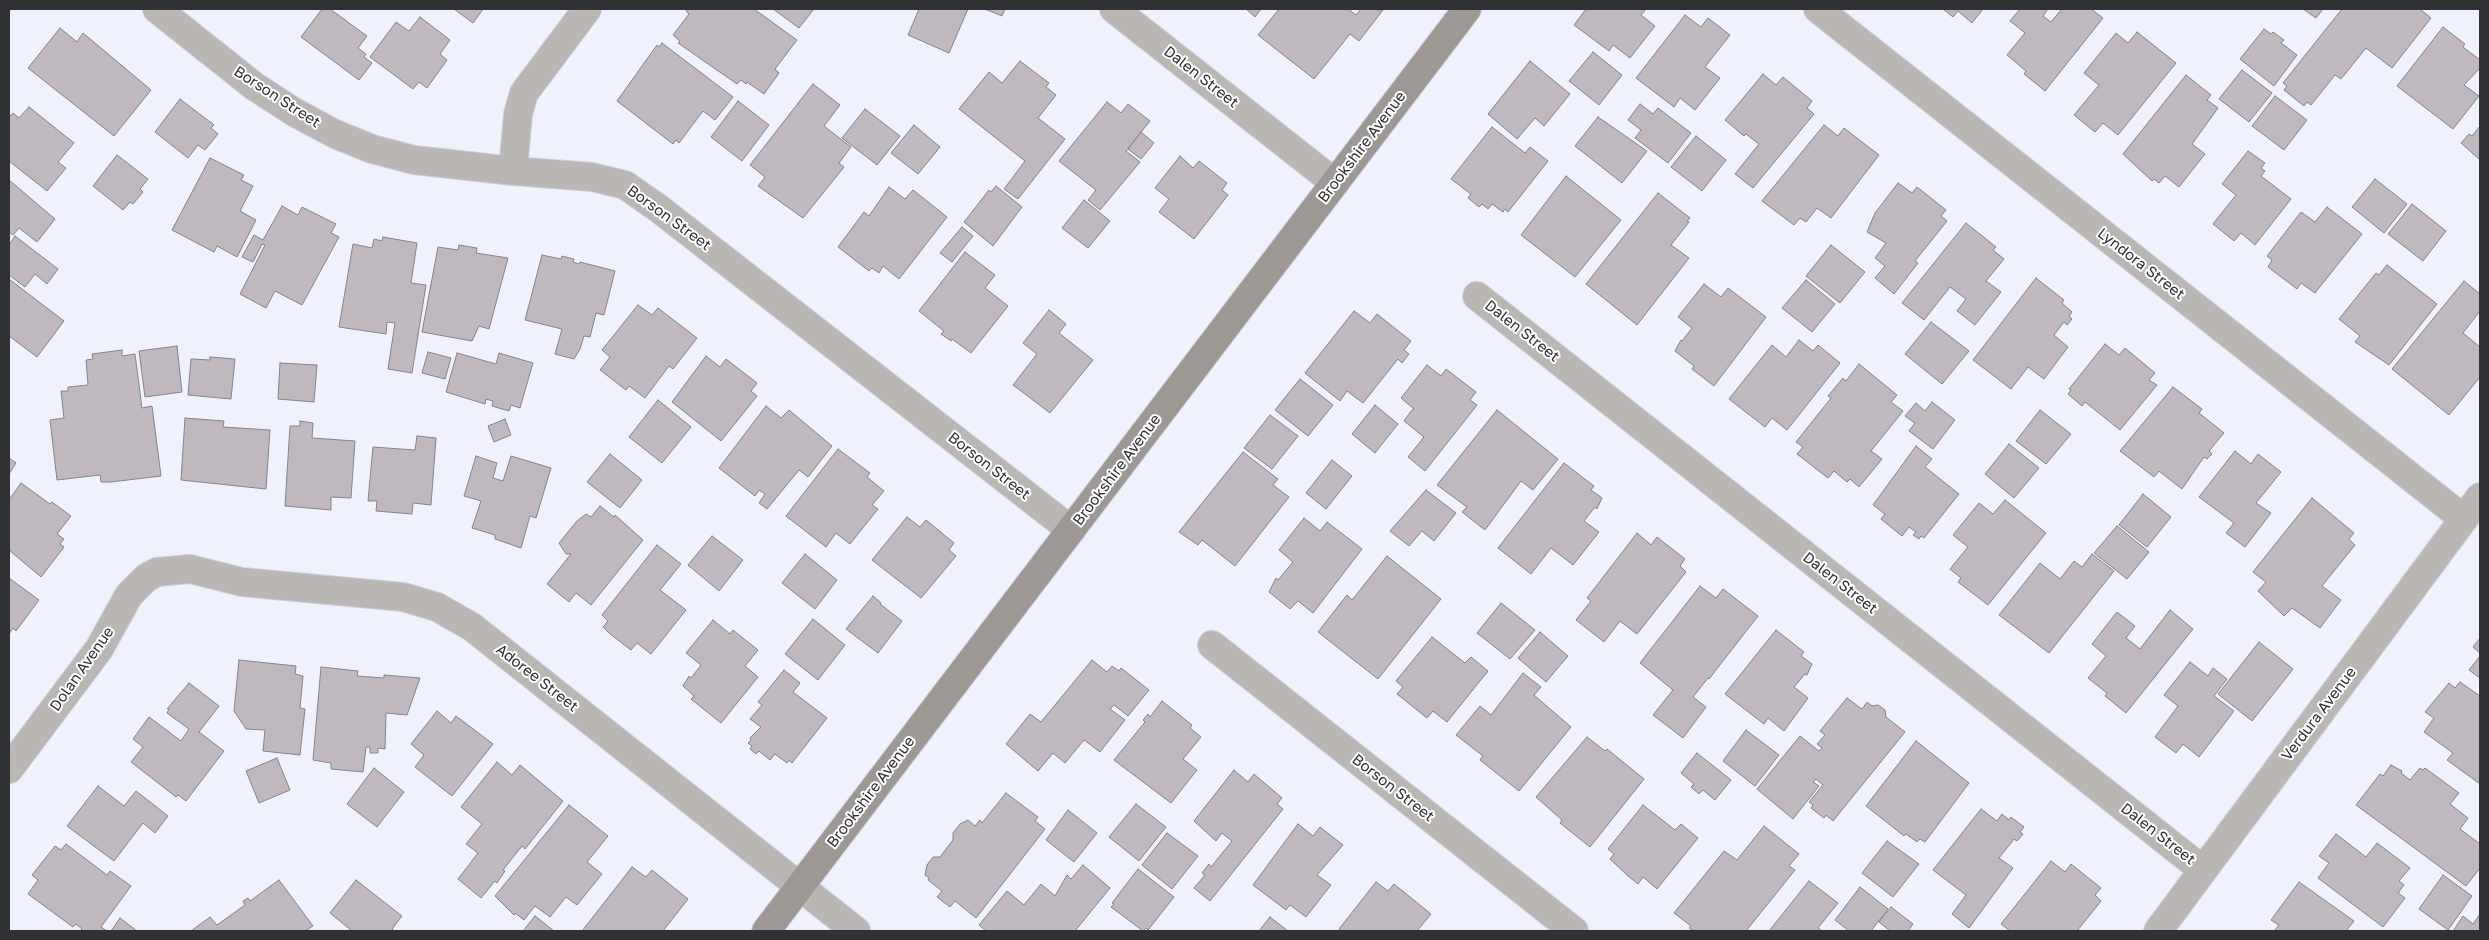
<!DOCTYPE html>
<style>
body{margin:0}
#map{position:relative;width:2489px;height:940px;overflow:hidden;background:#eff2fc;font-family:"Golos Text",sans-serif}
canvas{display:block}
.frame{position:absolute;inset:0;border:10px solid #303135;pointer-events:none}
</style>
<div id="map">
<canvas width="2489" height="940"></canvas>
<div class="frame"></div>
</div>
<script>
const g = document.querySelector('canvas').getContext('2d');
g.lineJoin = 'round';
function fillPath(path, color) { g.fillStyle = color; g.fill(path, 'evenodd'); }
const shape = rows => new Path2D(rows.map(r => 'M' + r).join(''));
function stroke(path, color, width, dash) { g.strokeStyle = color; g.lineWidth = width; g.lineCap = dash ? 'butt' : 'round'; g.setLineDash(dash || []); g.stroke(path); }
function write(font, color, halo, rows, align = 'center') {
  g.font = font + ' "Golos Text",sans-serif'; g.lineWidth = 4; g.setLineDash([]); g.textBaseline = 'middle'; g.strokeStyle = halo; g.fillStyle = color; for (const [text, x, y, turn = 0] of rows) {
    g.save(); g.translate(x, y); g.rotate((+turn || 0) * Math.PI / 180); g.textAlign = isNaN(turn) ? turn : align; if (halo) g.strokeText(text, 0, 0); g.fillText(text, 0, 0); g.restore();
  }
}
const building = shape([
 [322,9,330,9,367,36,358,48,366,54,364,57,372,63,359,80,301,37,322,9],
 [454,9,483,9,473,23,454,9],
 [688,9,754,9,797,40,775,69,779,73,764,94,747,82,746,84,741,80,737,84,678,43,680,41,673,35,689,14,686,11,688,9],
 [773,9,814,9,799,28,773,9],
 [919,9,968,9,949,53,908,35,919,9],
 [985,9,1005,9,1002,16,985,9],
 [1246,9,1261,9,1255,17,1246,9],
 [1279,9,1348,9,1356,15,1361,9,1383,10,1359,41,1350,34,1314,79,1258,35,1279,9],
 [1586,9,1646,9,1641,15,1655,26,1630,58,1613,45,1609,51,1574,25,1586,9],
 [1943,9,1983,9,1972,23,1958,11,1953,17,1943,9],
 [2020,9,2048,9,2043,16,2051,22,2061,10,2059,9,2091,9,2103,18,2045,91,2024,74,2026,71,2007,55,2025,33,2010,21,2020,9],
 [2303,9,2323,9,2316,18,2303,9],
 [2342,9,2420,9,2431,18,2392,68,2366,48,2341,79,2335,75,2311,105,2307,102,2304,106,2284,90,2287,86,2283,83,2342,9],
 [1685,15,1701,27,1708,18,1730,35,1705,67,1720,78,1695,110,1680,98,1674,107,1636,78,1685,15],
 [420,17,450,40,440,54,447,60,427,88,419,82,413,89,370,57,396,22,409,31,420,17],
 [2443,27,2465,44,2463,47,2480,60,2480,68,2464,85,2479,96,2453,129,2397,86,2443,27],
 [60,28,77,42,83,33,151,90,114,136,28,68,60,28],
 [2264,29,2271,34,2273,32,2284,40,2281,43,2297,55,2274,86,2240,59,2264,29],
 [2137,32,2176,63,2118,135,2103,123,2095,132,2074,115,2099,85,2084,73,2116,33,2128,43,2137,32],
 [662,43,733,97,715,120,703,111,679,143,676,140,673,144,617,101,657,45,659,47,662,43],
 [1593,52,1622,75,1599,105,1569,81,1593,52],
 [1020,61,1049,83,1046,87,1056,95,1038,118,1065,139,1018,199,1004,189,1025,161,959,109,989,72,1002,83,1020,61],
 [1530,61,1570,94,1544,126,1535,118,1517,139,1488,114,1530,61],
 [2242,70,2272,93,2249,122,2219,99,2242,70],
 [1763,74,1776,85,1783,77,1812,101,1807,108,1814,114,1753,188,1735,174,1759,144,1746,134,1744,136,1725,120,1763,74],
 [2186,75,2211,95,2207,100,2218,108,2192,144,2205,154,2179,187,2165,176,2159,183,2154,179,2152,181,2123,154,2186,75],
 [813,84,840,105,824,126,851,147,839,163,844,167,803,218,758,186,765,177,750,165,813,84],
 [2275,96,2307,120,2284,150,2252,126,2275,96],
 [180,99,214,125,211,128,218,134,205,150,198,145,188,158,155,132,180,99],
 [738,101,769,125,742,161,711,137,738,101],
 [1107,102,1121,113,1128,104,1150,121,1126,151,1140,162,1100,210,1088,200,1096,190,1059,161,1107,102],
 [1640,104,1653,114,1658,108,1691,133,1668,163,1635,138,1641,130,1628,120,1640,104],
 [29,107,74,143,58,162,66,168,47,191,9,161,9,114,11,116,13,113,19,118,29,107],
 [865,109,900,136,877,165,842,138,865,109],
 [1598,117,1647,151,1622,183,1575,146,1598,117],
 [914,125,940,147,918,174,891,153,914,125],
 [1824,125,1838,136,1844,128,1879,155,1831,218,1817,208,1806,222,1800,218,1794,225,1762,201,1824,125],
 [2480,126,2480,160,2461,143,2469,134,2472,136,2480,126],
 [1492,127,1525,153,1530,147,1548,161,1508,212,1505,209,1503,212,1492,204,1488,209,1482,204,1479,207,1468,198,1471,194,1451,179,1492,127],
 [1141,132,1154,143,1141,159,1128,149,1141,132],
 [1696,136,1726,160,1702,191,1671,167,1696,136],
 [2248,151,2265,163,2261,168,2265,171,2261,176,2291,199,2255,245,2241,233,2234,241,2213,224,2236,195,2222,184,2248,151],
 [117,155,148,179,140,189,143,192,133,204,130,202,123,210,93,186,117,155],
 [1180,156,1193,168,1199,161,1227,183,1222,190,1228,195,1194,239,1159,212,1169,199,1155,188,1180,156],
 [210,158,244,175,241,180,253,186,240,211,256,220,237,257,217,246,214,252,172,230,210,158],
 [1566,176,1621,220,1575,277,1521,235,1566,176],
 [2375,179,2407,204,2384,233,2352,207,2375,179],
 [9,180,55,219,37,242,19,228,13,235,9,232,9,180],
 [1898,183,1912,193,1917,187,1946,210,1941,216,1947,221,1915,261,1918,263,1894,294,1875,278,1885,266,1875,258,1886,243,1867,232,1875,213,1898,183],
 [996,186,1022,207,993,246,964,222,989,190,991,192,996,186],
 [889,187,905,199,913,190,947,217,899,279,883,266,879,273,872,268,869,271,838,247,864,212,869,216,889,187],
 [1658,193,1690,218,1687,221,1689,222,1671,245,1689,258,1637,325,1586,284,1658,193],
 [1084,200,1110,221,1088,248,1062,228,1084,200],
 [2412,204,2446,231,2423,261,2388,234,2412,204],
 [282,206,298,215,302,207,336,224,331,233,339,237,302,305,275,291,266,308,240,294,265,245,262,244,253,262,242,257,254,235,263,240,282,206],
 [2327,207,2362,234,2315,293,2301,283,2297,289,2268,267,2272,260,2267,256,2301,212,2315,222,2327,207],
 [1966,223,1996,247,1993,250,2004,259,1986,281,2001,292,1975,325,1957,311,1966,299,1950,287,1924,320,1902,303,1966,223],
 [962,227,973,236,952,262,940,253,962,227],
 [15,236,58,269,47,284,35,274,25,287,9,275,9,245,15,236],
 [383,237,417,243,411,283,426,285,412,373,388,369,395,323,387,322,386,334,339,327,353,244,372,248,374,239,382,241,383,237],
 [459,245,477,248,476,253,508,258,489,329,479,326,472,341,422,332,438,247,458,250,459,245],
 [1831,245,1865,272,1840,303,1806,276,1831,245],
 [965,252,995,275,985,288,1008,306,971,353,952,339,951,341,941,334,944,331,919,311,965,252],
 [542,255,561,259,562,256,574,259,573,262,579,264,580,262,615,271,604,315,596,313,590,337,584,336,580,349,574,359,555,354,562,329,525,320,542,255],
 [2387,265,2437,304,2389,365,2355,342,2360,336,2339,319,2376,273,2379,275,2387,265],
 [2036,278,2064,300,2062,303,2072,312,2069,316,2072,319,2067,325,2064,322,2054,335,2068,347,2044,379,2028,367,2011,389,1973,360,2036,278],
 [9,279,64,321,37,357,9,336,9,279],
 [1806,280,1835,304,1812,332,1782,308,1806,280],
 [2464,281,2480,294,2480,311,2463,333,2480,347,2480,377,2449,415,2392,369,2464,281],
 [1704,284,1721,297,1728,288,1766,317,1714,386,1692,369,1694,366,1675,351,1681,340,1682,341,1692,328,1678,317,1704,284],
 [638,305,652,315,658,308,697,338,673,369,669,366,645,398,629,386,626,390,600,370,610,357,602,350,638,305],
 [1049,310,1066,324,1059,333,1093,360,1050,413,1013,385,1037,354,1023,343,1049,310],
 [1354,311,1370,323,1377,314,1411,341,1404,350,1409,354,1402,363,1398,359,1363,403,1347,391,1340,401,1305,373,1354,311],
 [1931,322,1969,351,1942,384,1905,354,1931,322],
 [1799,340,1813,351,1818,345,1840,363,1787,430,1772,418,1765,427,1729,399,1772,345,1786,357,1799,340],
 [2105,344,2119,355,2125,348,2155,373,2149,380,2157,385,2120,430,2085,402,2082,406,2068,394,2071,390,2069,389,2105,344],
 [177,346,182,392,145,397,139,351,177,346],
 [122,350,122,356,135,354,142,408,152,406,161,476,111,482,101,482,100,475,57,480,50,420,64,418,61,391,68,391,68,387,88,385,86,360,93,359,92,354,122,350],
 [428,352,451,358,445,379,422,373,428,352],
 [457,353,496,364,499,353,533,363,520,408,511,405,509,411,492,406,493,401,486,399,485,404,446,392,457,353],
 [706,356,720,367,726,359,757,383,751,391,757,396,721,441,672,402,706,356],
 [210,357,235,359,231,399,188,395,191,359,210,360,210,357],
 [280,363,317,365,314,402,278,399,280,363],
 [1859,364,1897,395,1891,402,1903,411,1871,451,1882,459,1859,487,1850,479,1847,482,1834,471,1828,478,1797,454,1803,447,1796,442,1831,398,1828,396,1843,378,1846,381,1859,364],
 [1427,365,1441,376,1446,369,1476,392,1470,400,1477,405,1425,471,1408,457,1424,437,1404,421,1411,411,1414,409,1401,398,1427,365],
 [1300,379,1333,405,1308,436,1275,410,1300,379],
 [2173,387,2202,409,2199,413,2224,433,2209,451,2212,454,2207,459,2204,457,2182,489,2159,471,2154,477,2120,451,2173,387],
 [658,400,691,427,662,463,629,437,658,400],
 [1932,402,1955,420,1933,449,1909,431,1915,423,1905,416,1916,403,1925,411,1932,402],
 [1375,405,1398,424,1375,453,1352,434,1375,405],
 [766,406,781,418,789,410,832,446,808,477,799,470,767,509,759,503,765,494,759,490,755,496,719,468,766,406],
 [1497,410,1558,459,1533,490,1521,481,1485,530,1462,512,1467,507,1437,485,1497,410],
 [2040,410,2071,434,2046,464,2016,441,2040,410],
 [1270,415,1298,436,1272,469,1244,448,1270,415],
 [185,418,224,421,223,427,270,430,266,489,181,480,185,418],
 [505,419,511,435,494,442,488,426,505,419],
 [300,421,313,423,312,438,355,441,351,498,331,497,331,510,285,506,290,426,300,426,300,421],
 [417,436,436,438,431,505,413,503,412,514,376,511,377,501,368,501,373,447,415,450,417,436],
 [2009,444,2039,468,2014,498,1985,474,2009,444],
 [1916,446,1932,459,1925,467,1959,494,1924,538,1921,536,1919,539,1913,535,1916,532,1909,527,1902,536,1881,519,1885,514,1873,505,1916,446],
 [838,449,870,473,867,477,884,491,872,505,878,509,850,544,836,533,826,547,786,516,838,449],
 [2235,451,2251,464,2258,454,2281,472,2256,503,2271,513,2245,547,2226,533,2234,523,2199,497,2235,451],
 [1243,452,1278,479,1273,485,1289,497,1235,566,1202,540,1198,545,1179,532,1243,452],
 [610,454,642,480,620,508,587,482,610,454],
 [476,456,497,463,493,478,503,481,511,456,551,468,536,518,530,516,521,548,495,539,495,535,472,528,481,501,464,496,476,456],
 [9,458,16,463,9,474,9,458],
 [1332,460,1352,476,1326,509,1306,493,1332,460],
 [1564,463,1594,486,1591,490,1602,498,1597,509,1595,507,1584,521,1599,532,1573,565,1551,548,1531,574,1498,548,1564,463],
 [21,483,50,504,52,502,71,516,57,534,64,539,60,544,64,547,41,577,9,550,9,500,21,483],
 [1426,490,1456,513,1434,541,1422,531,1409,546,1390,531,1426,490],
 [2143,494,2171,517,2147,547,2119,525,2143,494],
 [2312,498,2354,533,2349,539,2355,545,2322,586,2341,600,2320,628,2292,608,2284,616,2258,591,2266,582,2253,572,2312,498],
 [2005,500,2046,533,1988,605,1958,582,1961,578,1950,569,1968,547,1953,535,1979,503,1993,514,2005,500],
 [600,506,614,517,615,515,643,540,591,605,576,593,569,602,547,584,571,554,566,554,559,543,577,521,586,514,591,517,600,506],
 [907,517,920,527,926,520,954,543,949,550,956,556,921,598,872,560,907,517],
 [1304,518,1320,531,1327,522,1362,549,1313,613,1298,601,1290,609,1269,592,1276,578,1278,580,1293,562,1279,550,1304,518],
 [2117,526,2149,552,2127,579,2094,553,2117,526],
 [1637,533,1651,545,1657,537,1685,559,1680,566,1686,572,1637,634,1620,621,1604,642,1576,620,1591,601,1587,598,1637,533],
 [712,536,743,560,719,591,688,565,712,536],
 [657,545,681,564,660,590,686,610,651,654,637,643,631,650,610,634,603,627,608,621,602,615,657,545],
 [805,554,837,580,815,609,782,583,805,554],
 [2092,554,2114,571,2049,653,1999,615,2040,563,2060,579,2074,561,2082,567,2092,554],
 [1387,556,1441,599,1378,679,1318,632,1347,595,1352,600,1387,556],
 [9,578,39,600,16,631,13,628,9,634,9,578],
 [1700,586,1716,598,1723,589,1758,616,1709,679,1708,678,1693,697,1706,707,1683,738,1653,715,1673,690,1640,663,1700,586],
 [873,596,881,603,880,604,902,621,878,653,846,629,873,596],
 [1501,603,1535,630,1510,659,1477,633,1501,603],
 [2170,610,2193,629,2126,713,2105,696,2107,693,2088,678,2106,656,2092,644,2117,612,2135,626,2126,638,2140,649,2170,610],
 [813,619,845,645,818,680,785,654,813,619],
 [713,620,730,634,733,630,758,650,745,666,758,677,721,723,691,699,694,696,683,686,689,676,691,678,701,665,686,653,713,620],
 [1776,630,1804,652,1801,656,1812,664,1807,675,1805,674,1794,687,1808,698,1784,731,1768,718,1764,724,1725,694,1776,630],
 [1540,632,1568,656,1546,682,1518,658,1540,632],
 [1432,637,1465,663,1471,657,1488,671,1447,722,1433,711,1427,718,1397,694,1403,687,1396,681,1432,637],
 [2480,638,2480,653,2473,647,2480,638],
 [2259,642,2293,669,2252,721,2218,694,2259,642],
 [2480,656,2480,678,2469,670,2480,656],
 [239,660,296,666,295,674,303,676,300,708,305,709,300,755,263,751,265,730,246,729,234,711,239,660],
 [1092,660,1107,672,1112,666,1119,671,1121,668,1149,690,1128,716,1114,705,1110,709,1125,720,1100,752,1084,740,1065,763,1053,753,1038,771,1006,744,1030,714,1041,722,1092,660],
 [2190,662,2208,676,2213,668,2227,679,2214,696,2234,711,2199,757,2183,744,2176,753,2155,737,2178,706,2164,695,2190,662],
 [321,667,358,671,357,676,384,678,384,675,420,678,407,715,386,713,385,749,378,748,378,753,370,753,370,747,366,747,363,772,331,769,331,763,313,760,321,667],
 [784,670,800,683,793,692,827,718,792,763,789,760,787,763,775,754,770,760,759,751,756,754,750,749,752,746,748,743,751,740,750,738,761,727,750,719,762,705,758,702,784,670],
 [1523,673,1541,687,1534,695,1571,727,1519,791,1480,760,1483,756,1456,735,1480,706,1491,715,1523,673],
 [2460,682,2480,696,2480,784,2447,760,2453,753,2424,732,2434,718,2425,712,2449,683,2455,688,2460,682],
 [189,683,219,706,199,732,224,751,186,801,178,795,176,797,131,762,143,747,133,739,149,717,181,741,189,729,167,713,169,709,167,709,189,683],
 [1847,698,1862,709,1867,702,1872,706,1878,705,1885,710,1886,717,1905,732,1833,821,1826,815,1824,818,1811,808,1813,805,1809,802,1823,785,1816,779,1813,782,1819,786,1793,819,1757,789,1800,736,1819,751,1822,748,1817,744,1825,735,1820,731,1847,698],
 [1162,701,1192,725,1190,728,1201,737,1183,759,1197,770,1171,803,1114,760,1145,722,1143,720,1148,714,1150,717,1162,701],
 [437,711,451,723,456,716,493,744,452,796,415,767,424,755,411,744,437,711],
 [1746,730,1779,755,1755,786,1723,761,1746,730],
 [1587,737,1605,751,1607,749,1644,779,1590,847,1560,823,1562,820,1536,797,1587,737],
 [1916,741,1969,783,1925,842,1920,839,1917,842,1906,834,1904,836,1866,806,1916,741],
 [1697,753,1731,780,1715,800,1703,790,1699,794,1691,787,1694,784,1681,773,1697,753],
 [277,758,290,790,259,803,246,771,277,758],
 [497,762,512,775,520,765,563,801,525,849,522,846,503,870,505,871,497,883,495,881,481,898,458,879,478,853,466,844,482,824,461,807,497,762],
 [2391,765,2402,771,2401,773,2410,780,2420,768,2423,770,2425,768,2459,793,2450,804,2468,818,2460,829,2480,844,2480,868,2466,886,2356,805,2380,774,2383,776,2391,765],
 [374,768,404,792,377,827,347,804,374,768],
 [1234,770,1248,782,1254,774,1282,798,1277,804,1283,809,1210,901,1194,888,1205,875,1202,873,1209,864,1211,867,1232,841,1222,833,1216,841,1194,821,1234,770],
 [98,786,124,806,136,791,168,816,155,833,143,823,114,861,67,826,98,786],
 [1006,793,1038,817,1035,821,1045,829,976,918,955,901,950,907,937,897,942,891,928,880,929,878,925,875,927,865,933,857,940,857,953,840,953,833,960,824,968,820,975,826,980,820,982,823,1006,793],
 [1136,804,1166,827,1139,861,1109,837,1136,804],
 [569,805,608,836,587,862,602,874,577,905,566,897,550,917,535,906,524,920,515,913,514,915,495,896,569,805],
 [1643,805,1675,830,1681,824,1698,838,1657,889,1643,877,1638,884,1628,876,1610,859,1614,854,1608,849,1643,805],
 [1981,809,1997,821,2002,814,2009,820,2011,817,2024,827,2020,832,2023,834,2017,841,2014,839,1999,858,2013,868,1969,928,1952,914,1966,895,1933,870,1981,809],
 [1068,810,1097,833,1074,862,1046,840,1068,810],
 [1298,824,1313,836,1320,827,1343,845,1317,875,1331,885,1306,917,1290,905,1286,910,1253,885,1298,824],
 [1764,826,1799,854,1789,866,1795,870,1746,931,1694,931,1689,928,1691,926,1674,913,1724,851,1737,860,1764,826],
 [1167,833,1198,856,1172,889,1142,865,1167,833],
 [2336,834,2366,857,2377,843,2410,868,2399,881,2404,885,2398,893,2405,898,2383,927,2318,878,2329,863,2319,856,2336,834],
 [1887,841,1919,864,1893,897,1862,873,1887,841],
 [66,844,107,875,110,871,131,886,101,927,107,931,80,931,82,929,76,924,73,927,28,894,38,880,32,875,55,846,61,850,66,844],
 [2051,861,2065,872,2071,864,2101,888,2095,895,2101,901,2077,931,2010,931,2001,924,2051,861],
 [1083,865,1110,888,1075,931,986,931,979,925,1007,891,1024,905,1041,884,1055,896,1067,875,1071,879,1083,865],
 [632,867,646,877,652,870,688,899,663,931,582,931,632,867],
 [1138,869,1174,897,1148,930,1146,928,1143,931,1111,907,1114,904,1112,903,1138,869],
 [2443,875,2472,896,2448,930,2419,909,2443,875],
 [279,880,313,926,305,931,191,931,210,917,217,925,245,905,243,901,248,898,250,901,279,880],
 [356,880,402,916,392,929,395,931,352,931,330,913,356,880],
 [1809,881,1838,903,1818,928,1822,931,1769,931,1809,881],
 [1376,882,1388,891,1394,884,1431,914,1417,931,1342,931,1339,929,1376,882],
 [2299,882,2354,921,2346,931,2274,931,2279,925,2271,920,2299,882],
 [1860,887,1888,909,1871,931,1849,931,1835,920,1860,887],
 [1891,907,1913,924,1908,931,1890,931,1879,922,1891,907],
 [2480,914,2480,931,2453,931,2463,916,2473,924,2480,914],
 [535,916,554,931,523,931,535,916],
 [1270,917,1288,931,1259,931,1270,917],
 [120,918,137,931,111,931,120,918]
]);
fillPath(building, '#bfb8bf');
stroke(building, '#888188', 1);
const street = shape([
 [157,9,254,86,294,112,335,134,372,149,414,160,513,171,592,177,625,185,658,208,1071,530],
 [1114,9,1335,183],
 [1818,9,2464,519],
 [513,171,518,114,524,93,587,9],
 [1477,296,2203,870],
 [1212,645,1574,931],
 [9,769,99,649,129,595,146,578,157,572,190,569,242,582,403,597,437,607,472,627,856,931],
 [2158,931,2480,497]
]);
const secondary = shape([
 [766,931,1467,9]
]);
stroke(street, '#cdcfd8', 30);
stroke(secondary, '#cdcfd8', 30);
stroke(street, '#bab6b4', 28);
stroke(secondary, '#9e9895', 28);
write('15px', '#303135', '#fff', [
 ["Dalen Street",1201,77,38],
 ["Borson Street",277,97,33],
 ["Brookshire Avenue",1362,147,-53],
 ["Borson Street",669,218,36],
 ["Lyndora Street",2141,264,38],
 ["Dalen Street",1522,331,38],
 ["Borson Street",989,466,38],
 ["Brookshire Avenue",1117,470,-53],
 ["Dalen Street",1840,583,38],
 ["Dolan Avenue",82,669,-55],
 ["Adoree Street",537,678,38],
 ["Verdura Avenue",2319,714,-53],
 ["Borson Street",1393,788,38],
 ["Brookshire Avenue",871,792,-53],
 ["Dalen Street",2158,834,38]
]);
</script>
